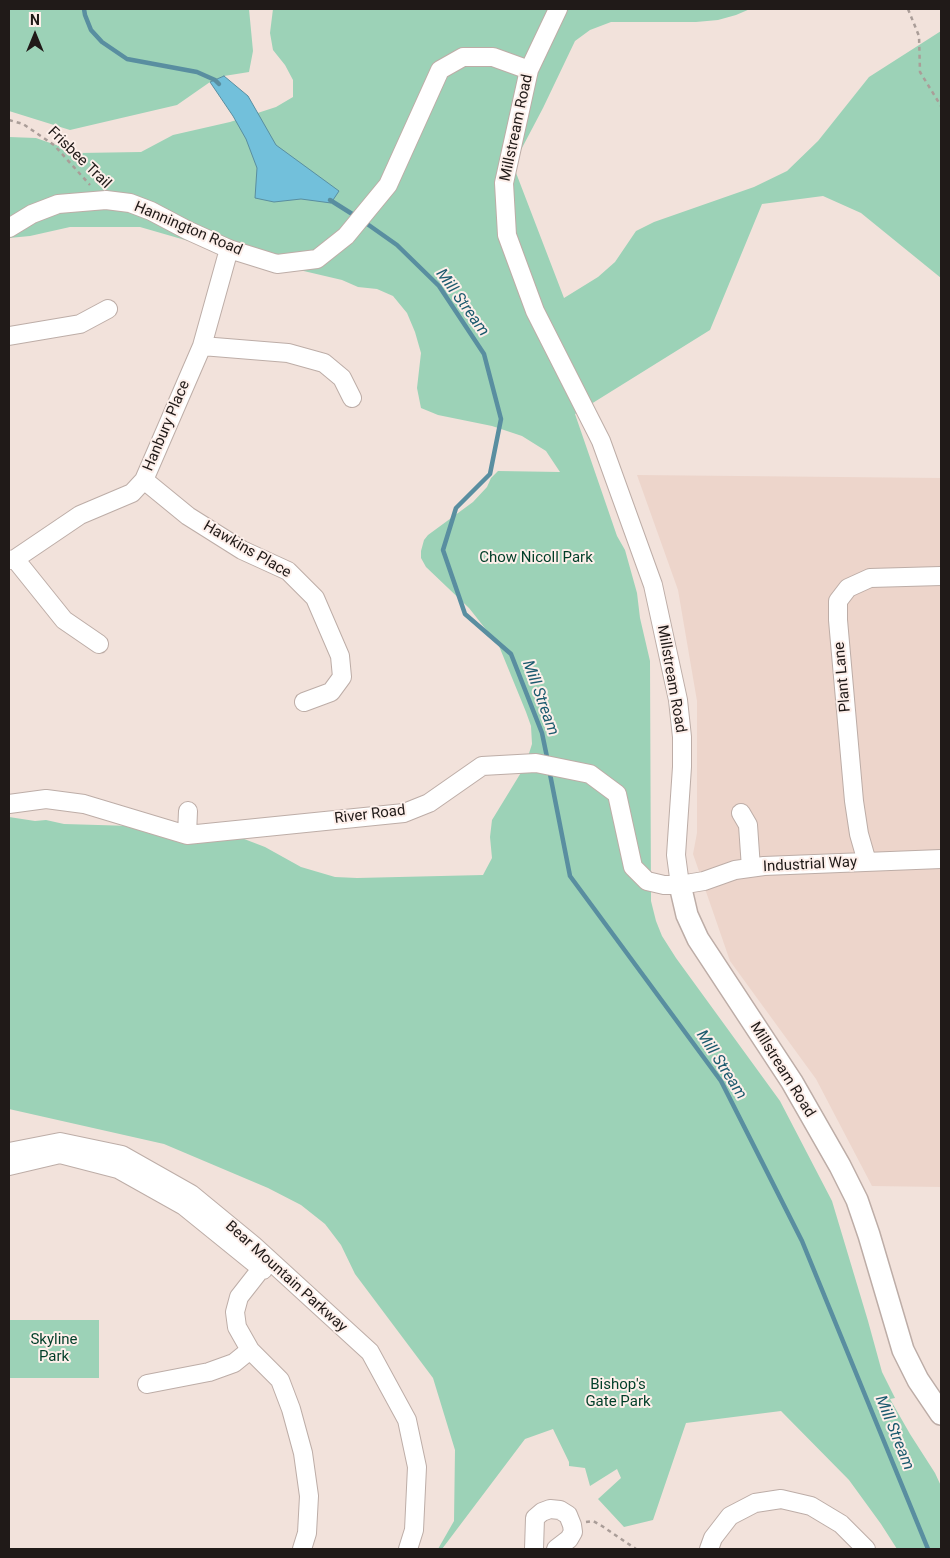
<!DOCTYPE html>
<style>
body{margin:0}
#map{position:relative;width:950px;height:1558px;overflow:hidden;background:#f2e2db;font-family:Roboto,sans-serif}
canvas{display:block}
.frame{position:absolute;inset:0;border:10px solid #201a18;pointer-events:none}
.north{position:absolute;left:10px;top:10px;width:50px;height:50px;-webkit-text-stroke:4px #fdefea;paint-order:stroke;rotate:0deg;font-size:14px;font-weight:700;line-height:20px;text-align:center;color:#201a18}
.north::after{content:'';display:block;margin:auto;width:18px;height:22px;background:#201a18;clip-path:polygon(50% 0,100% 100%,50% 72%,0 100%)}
</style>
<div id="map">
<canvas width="950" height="1558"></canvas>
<div class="frame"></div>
<div class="north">N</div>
</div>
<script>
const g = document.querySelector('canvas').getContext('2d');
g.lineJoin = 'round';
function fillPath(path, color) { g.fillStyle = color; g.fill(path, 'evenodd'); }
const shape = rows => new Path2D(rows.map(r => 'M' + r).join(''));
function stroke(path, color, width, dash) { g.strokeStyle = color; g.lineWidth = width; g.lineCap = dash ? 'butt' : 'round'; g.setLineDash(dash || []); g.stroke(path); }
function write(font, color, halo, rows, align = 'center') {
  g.font = font + ' Roboto,sans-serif'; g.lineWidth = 4; g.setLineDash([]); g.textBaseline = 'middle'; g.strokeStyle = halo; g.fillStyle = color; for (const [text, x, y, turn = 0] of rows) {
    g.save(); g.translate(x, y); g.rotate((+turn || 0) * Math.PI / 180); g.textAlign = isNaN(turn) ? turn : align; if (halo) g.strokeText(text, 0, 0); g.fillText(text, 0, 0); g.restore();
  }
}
fillPath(shape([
 [637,475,941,478,941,1187,872,1186,816,1079,730,961,693,854,697,833,697,701,678,590]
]), '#edd5cb');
fillPath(shape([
 [9,9,249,9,253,51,249,72,224,76,210,82,177,105,70,130,9,111],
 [273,9,750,9,736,15,718,20,696,22,611,22,590,30,575,41,543,108,513,165,564,298,598,277,615,262,636,231,654,222,754,187,787,171,818,141,869,77,941,31,941,278,861,213,823,196,762,204,710,330,575,414,617,536,625,550,637,593,640,618,650,661,651,901,656,921,662,936,676,958,780,1101,832,1201,868,1321,882,1372,895,1398,890,1399,910,1434,935,1473,941,1486,941,1549,897,1549,881,1524,849,1480,781,1411,686,1423,653,1520,624,1527,598,1499,621,1478,617,1469,590,1486,585,1468,569,1466,569,1462,553,1429,525,1439,442,1549,438,1549,454,1521,455,1450,433,1378,355,1274,341,1245,325,1224,301,1205,268,1188,164,1144,9,1109,9,817,35,821,46,820,64,824,166,827,226,832,265,847,301,867,335,877,357,878,483,875,492,858,490,837,492,820,525,766,532,744,531,726,526,712,499,646,469,608,426,567,421,558,421,551,424,540,428,535,473,502,487,487,491,478,498,471,560,472,546,451,522,436,492,426,438,415,421,408,417,388,421,353,415,332,407,313,393,296,377,289,358,287,342,280,244,257,140,227,70,227,30,236,9,238,9,137,36,138,79,153,141,152,173,135,230,122,276,107,293,97,293,80,285,65,273,50,270,33],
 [9,1320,99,1320,99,1378,9,1378]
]), '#9cd2b7');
const water = shape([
 [224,76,248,96,276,145,339,191,331,203,301,199,274,202,255,198,257,168,246,139,233,116,210,82,224,76]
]);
fillPath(water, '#72c0db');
stroke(water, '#598ea0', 1);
stroke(shape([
 [84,9,85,15,91,30,102,42,127,59,197,72,215,80,219,84],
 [330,200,357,217],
 [363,221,397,245,439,286,484,354,501,419,490,474,456,508,443,550,465,614,511,654,542,733,548,762],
 [549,769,570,876,721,1081,802,1241,928,1549]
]), '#598ea0', 4.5);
const minor = shape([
 [558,9,529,70,504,183,507,235,535,311,601,441,653,585,678,700,682,737,682,767,676,855,680,885],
 [9,228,32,214,58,204,106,200,130,203,151,211,187,230,229,249,277,264,317,259,346,236,388,185,440,70,463,57,493,57,529,70],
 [9,336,80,324,108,309],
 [202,346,288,353,324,363,342,378,352,398],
 [144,480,188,516,242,550,288,571,315,598,340,656,342,677,331,692,304,702],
 [15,559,64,620,99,644],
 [9,560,15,559,80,515,132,493,144,480,202,346,229,249],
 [9,804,46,799,84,804,187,835,404,813,429,803,482,766,536,763,590,774,617,794,633,867,647,881,664,885,680,885,704,881,735,870,764,866,941,859],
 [741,813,748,825,751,868],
 [187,835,188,811],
 [867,862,859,834,854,801,838,620,838,601,848,588,870,578,941,576],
 [9,1152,60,1142,122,1155,191,1194,253,1245,370,1352,407,1420,417,1467,414,1530,408,1549],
 [9,1166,60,1154,118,1169,184,1206,263,1270],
 [268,1260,239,1297,235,1312,237,1327,250,1350,280,1380,291,1409,303,1453,309,1496,307,1533,302,1549],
 [147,1384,209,1372,234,1363,250,1350],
 [534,1549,535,1518,542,1512,550,1509,560,1510,568,1515,572,1525,573,1532,569,1539,556,1549],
 [709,1549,713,1538,730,1516,755,1503,781,1499,811,1506,841,1524,866,1549]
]);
const major = shape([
 [680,885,687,915,698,939,792,1082,840,1166,857,1200,869,1235,903,1350,918,1380,941,1414]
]);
stroke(minor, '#bdada7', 20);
stroke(major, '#bdada7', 24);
stroke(shape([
 [908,9,919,36,920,72,941,106],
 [9,120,23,124,54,145,90,185],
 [586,1522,593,1521,602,1526,636,1549]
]), '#aa9d98', 2.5, [4, 4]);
stroke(minor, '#fff', 18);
stroke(major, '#fff', 21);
write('15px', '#201a18', '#fdefea', [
 ["Millstream Road",517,128,-78],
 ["Frisbee Trail",79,158,44],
 ["Hannington Road",188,229,23],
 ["Hanbury Place",167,426,-67],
 ["Hawkins Place",247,550,30],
 ["Plant Lane",843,677,-95],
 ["Millstream Road",671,679,80],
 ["River Road",370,815,-7],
 ["Industrial Way",810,865,-3],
 ["Millstream Road",782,1070,58],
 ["Bear Mountain Parkway",286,1277,42]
]);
write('15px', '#003e28', '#fdefea', [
 ["Chow Nicoll Park",536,558],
 ["Skyline",54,1340],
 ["Park",54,1357],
 ["Bishop's",618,1385],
 ["Gate Park",618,1402]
]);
write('italic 16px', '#1b5a6e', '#fdefea', [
 ["Mill Stream",462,303,54],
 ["Mill Stream",540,698,70],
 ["Mill Stream",721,1065,57],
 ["Mill Stream",894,1433,68]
]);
</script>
